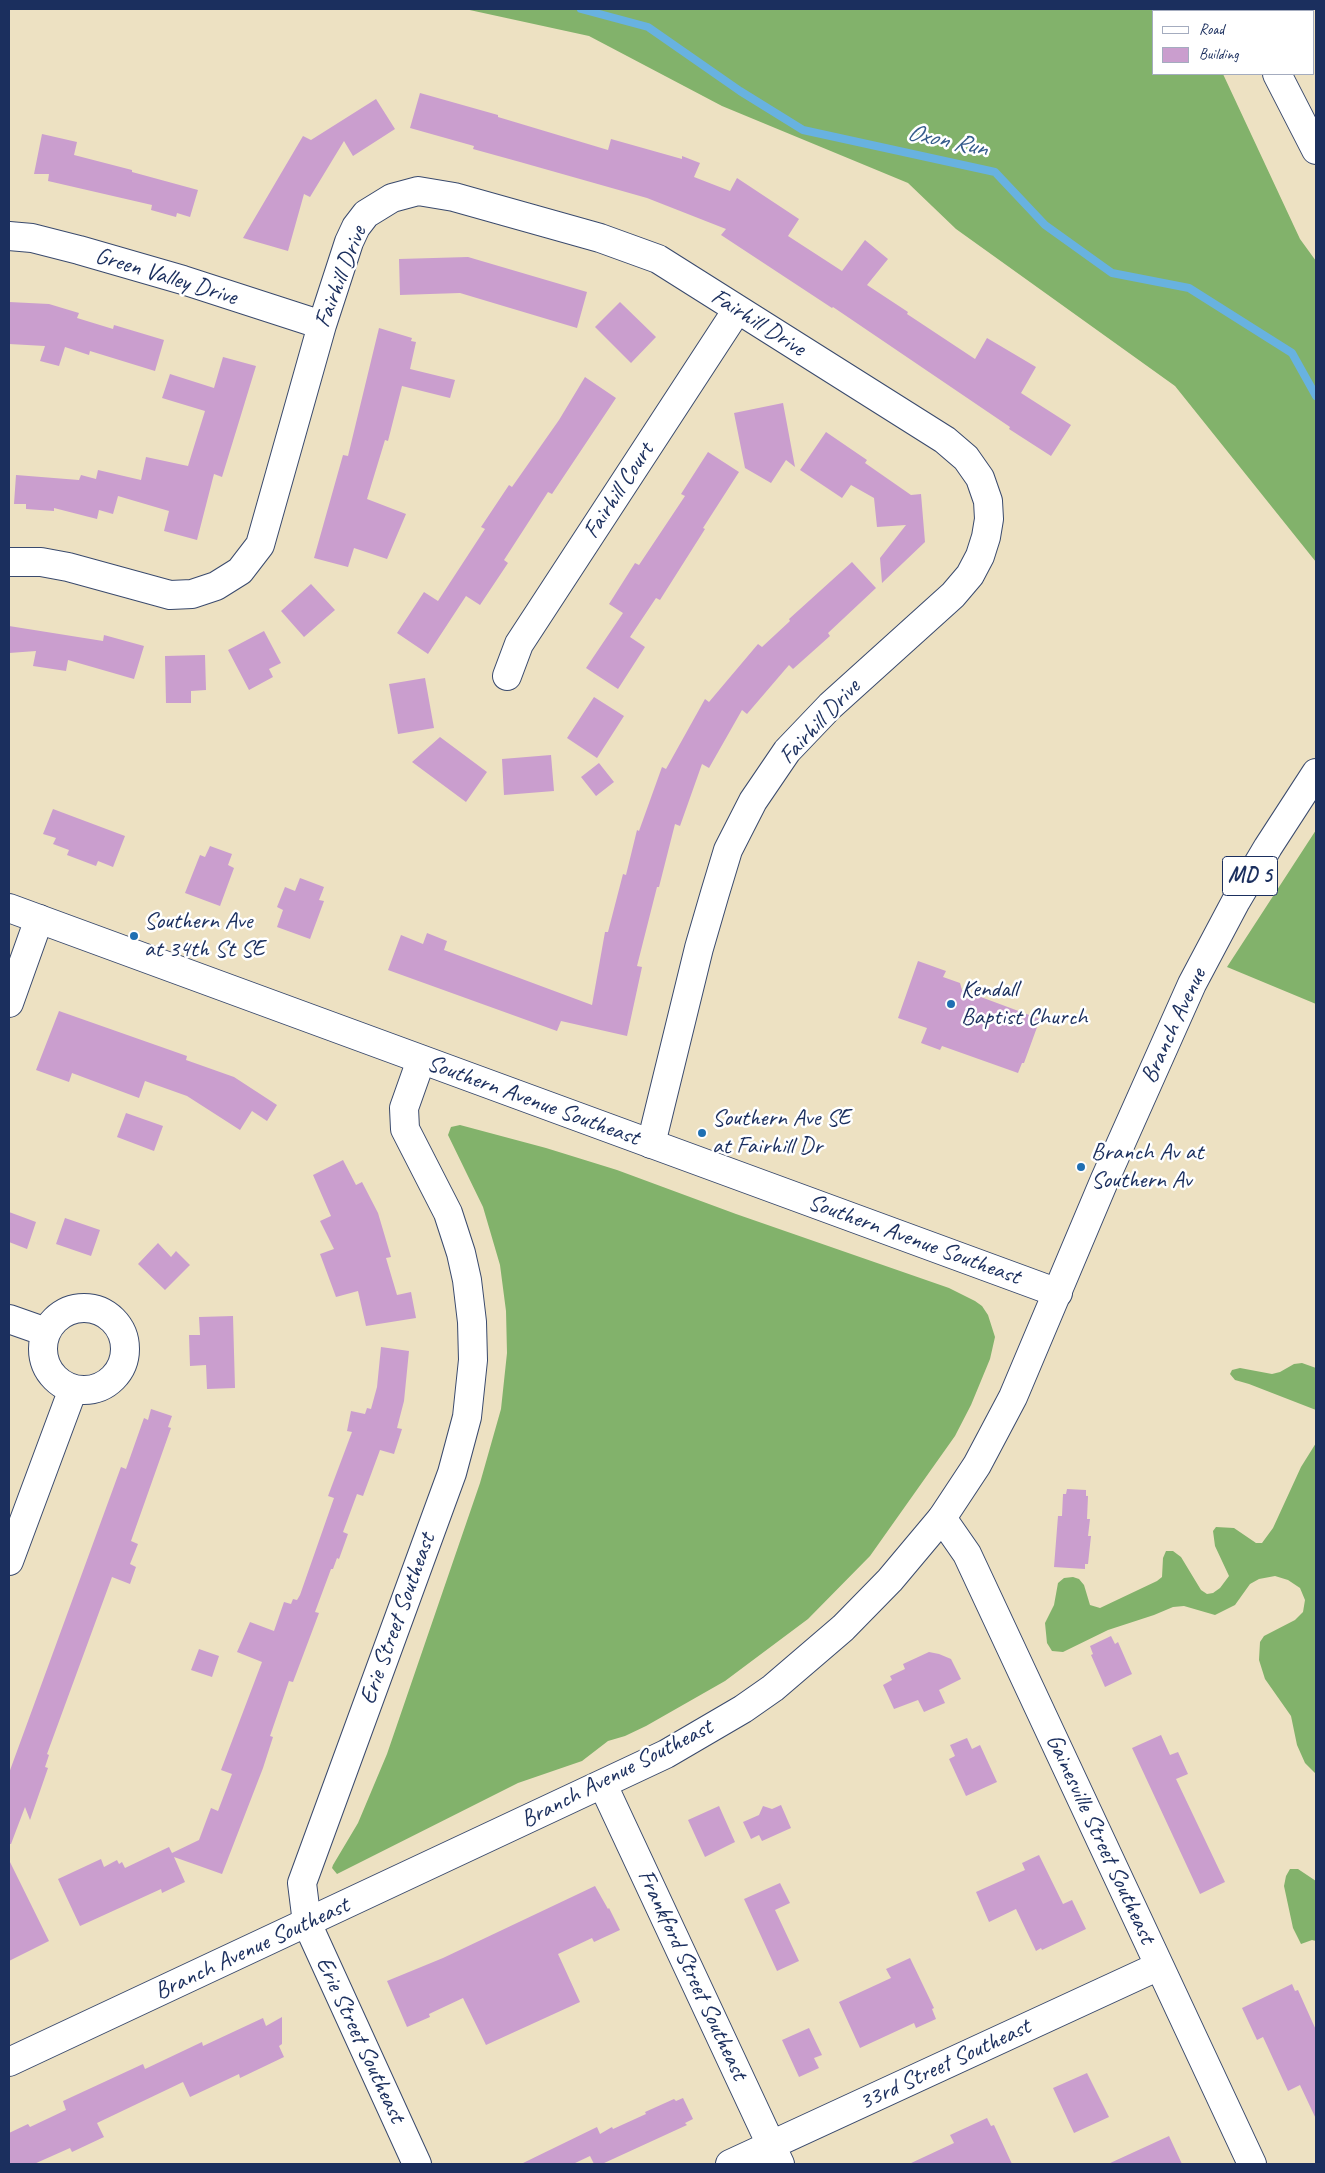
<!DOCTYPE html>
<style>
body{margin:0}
#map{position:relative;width:1325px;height:2173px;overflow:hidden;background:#ede1c2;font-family:Caveat,sans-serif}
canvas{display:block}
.frame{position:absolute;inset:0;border:10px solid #1b2f5e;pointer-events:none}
.legend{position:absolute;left:1152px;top:10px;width:162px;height:65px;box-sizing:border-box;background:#fff;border:1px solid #a4acbf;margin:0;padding:6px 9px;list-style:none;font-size:15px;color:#1b2f5e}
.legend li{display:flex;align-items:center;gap:10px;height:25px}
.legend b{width:25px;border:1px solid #a4acbf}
</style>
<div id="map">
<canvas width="1325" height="2173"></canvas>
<div class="frame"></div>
<ul class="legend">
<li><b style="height:6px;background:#fff"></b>Road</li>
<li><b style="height:14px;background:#ca9ece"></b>Building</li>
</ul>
</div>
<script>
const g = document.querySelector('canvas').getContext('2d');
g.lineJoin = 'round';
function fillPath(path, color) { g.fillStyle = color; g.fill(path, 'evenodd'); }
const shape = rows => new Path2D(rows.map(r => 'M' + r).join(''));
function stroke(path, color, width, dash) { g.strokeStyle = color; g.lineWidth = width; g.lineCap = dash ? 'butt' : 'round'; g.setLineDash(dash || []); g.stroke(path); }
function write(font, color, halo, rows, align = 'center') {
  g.font = font + ' Caveat,sans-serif'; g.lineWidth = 5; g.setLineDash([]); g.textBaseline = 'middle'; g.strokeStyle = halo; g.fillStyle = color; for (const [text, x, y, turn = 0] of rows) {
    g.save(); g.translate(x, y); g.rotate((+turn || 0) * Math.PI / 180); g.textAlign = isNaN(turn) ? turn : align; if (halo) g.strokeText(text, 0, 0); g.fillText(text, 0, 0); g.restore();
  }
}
fillPath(shape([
 [465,9,1201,9,1201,11,1154,11,1154,74,1223,74,1300,239,1316,261,1316,562,1175,386,956,229,908,183,722,106,589,36],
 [1316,830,1316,1004,1227,967],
 [460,1125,546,1148,617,1170,736,1214,949,1288,975,1301,982,1306,988,1315,995,1337,990,1359,971,1405,955,1436,870,1556,808,1619,725,1681,646,1726,625,1736,608,1741,582,1761,518,1783,337,1874,332,1868,333,1865,358,1823,387,1754,480,1483,501,1409,507,1353,506,1311,500,1265,483,1207,448,1135,451,1127],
 [1302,1363,1316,1368,1316,1410,1249,1384,1235,1380,1230,1374,1232,1370,1240,1368,1272,1374,1280,1372,1294,1364],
 [1316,1443,1316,1774,1305,1763,1297,1745,1291,1716,1265,1679,1259,1660,1260,1642,1264,1636,1295,1620,1303,1612,1305,1600,1300,1588,1288,1580,1275,1576,1259,1579,1250,1584,1235,1605,1215,1615,1184,1606,1173,1607,1154,1615,1108,1630,1063,1652,1052,1651,1047,1643,1045,1623,1054,1605,1058,1583,1064,1578,1073,1577,1079,1579,1084,1585,1090,1605,1100,1608,1157,1581,1162,1577,1163,1558,1166,1551,1173,1551,1181,1557,1201,1590,1207,1594,1213,1593,1220,1588,1229,1576,1215,1546,1213,1531,1216,1527,1234,1528,1256,1543,1262,1543,1273,1528,1301,1467],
 [1290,1869,1298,1869,1316,1881,1316,1941,1312,1940,1301,1944,1293,1928,1284,1886,1286,1876]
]), '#82b26b');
stroke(shape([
 [581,9,648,27,740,91,803,130,995,172,1045,225,1112,273,1189,288,1292,353,1316,396]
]), '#68b2e0', 8);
fillPath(shape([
 [420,93,498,115,498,117,608,150,611,139,682,159,682,156,700,163,694,177,730,191,737,178,799,219,788,236,842,271,865,240,888,259,867,285,908,312,907,314,975,359,987,338,1036,367,1021,393,1071,425,1051,456,1009,429,1010,427,833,307,832,308,721,235,726,229,647,198,520,162,473,149,474,146,410,128],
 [376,99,395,129,353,156,344,141,310,197,304,194,288,251,243,238,303,136,311,140],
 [42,134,77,142,74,155,132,170,132,172,198,190,190,217,177,213,176,217,151,210,152,205,48,181,49,174,34,174],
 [468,257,587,292,577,328,460,293,400,295,399,259],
 [9,302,49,304,79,313,77,318,113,329,114,325,164,340,155,371,90,351,89,355,65,347,59,366,40,361,45,346,9,344],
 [620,302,656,337,631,363,595,327],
 [379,328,412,338,411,341,416,342,410,369,455,380,450,398,402,386,388,441,385,440,367,499,406,514,387,559,354,548,348,567,314,558,343,455,348,456],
 [223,357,256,366,222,477,214,474,197,540,164,531,169,511,118,496,113,514,99,510,97,519,54,508,54,511,26,509,26,504,14,504,16,475,79,480,81,475,96,479,98,470,141,480,146,457,188,466,205,411,162,398,170,374,214,388],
 [585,377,616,398,552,494,548,492,504,560,508,563,480,605,466,596,428,654,397,633,424,592,438,601,485,529,481,527,509,485,512,487,559,420],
 [783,403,795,467,786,460,771,483,745,468,734,413],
 [826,432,867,460,865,463,911,495,921,494,925,542,882,583,880,558,906,525,877,527,874,498,851,485,842,498,800,470],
 [708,452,739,472,703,528,705,529,660,600,656,598,630,637,645,647,618,689,586,668,623,613,609,604,635,563,639,565,685,496,681,494],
 [852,562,876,588,828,633,830,636,793,669,789,665,747,714,742,710,709,768,702,764,680,826,675,824,659,887,657,887,637,966,642,967,627,1036,561,1021,557,1031,388,970,401,935,423,944,427,933,447,941,444,950,592,1005,605,932,608,932,623,874,626,875,637,830,639,831,662,767,666,769,705,699,709,702,758,644,762,647,790,621,789,619],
 [311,584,335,610,304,637,281,611],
 [9,626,103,641,104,635,144,646,134,679,68,660,66,671,33,666,36,651,9,653],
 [264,631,281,663,269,669,273,677,249,690,228,650],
 [205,655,206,690,191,691,191,703,166,703,165,656],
 [425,678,434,728,398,734,389,684],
 [594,697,624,716,597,758,567,738],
 [440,737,487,772,466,802,412,762],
 [551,755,554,791,504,795,502,759],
 [599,763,614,782,596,796,581,777],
 [53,809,125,836,113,867,98,861,96,866,67,855,69,850,53,844,56,838,43,834],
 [210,846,232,854,228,865,234,868,220,906,185,893,200,855,205,857],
 [300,878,324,887,319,900,324,901,310,939,277,927,283,910,277,907,285,887,295,891],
 [918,961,946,971,943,977,960,983,962,990,1040,1019,1024,1063,1022,1063,1018,1073,942,1046,940,1050,921,1043,927,1028,898,1018],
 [59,1011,187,1056,186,1060,234,1077,277,1105,267,1121,252,1111,240,1130,187,1096,145,1081,139,1098,72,1073,69,1082,36,1070],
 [126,1113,163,1126,154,1151,117,1137],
 [343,1160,356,1185,362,1182,378,1213,391,1257,386,1258,397,1295,411,1292,416,1318,366,1326,358,1291,336,1297,320,1254,334,1249,320,1221,331,1216,313,1175],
 [9,1212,36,1222,27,1249,9,1242],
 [65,1218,100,1230,91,1256,56,1244],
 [158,1243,171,1257,176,1251,190,1265,165,1290,138,1264],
 [233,1316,235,1388,207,1389,206,1365,190,1366,189,1335,200,1335,199,1317],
 [381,1347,409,1351,404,1401,397,1428,402,1429,394,1454,380,1450,363,1496,357,1494,343,1532,348,1534,339,1559,337,1558,333,1569,331,1569,315,1612,319,1613,293,1682,289,1681,270,1736,273,1737,263,1768,222,1874,174,1857,185,1882,162,1893,161,1889,80,1926,58,1879,101,1859,104,1867,117,1860,119,1864,122,1862,125,1868,169,1847,172,1853,199,1840,211,1808,218,1811,232,1774,221,1770,262,1662,237,1652,250,1622,274,1631,284,1602,291,1604,293,1599,297,1600,300,1595,334,1498,328,1496,352,1432,347,1431,351,1411,365,1414,367,1408,371,1409,377,1387],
 [151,1409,172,1416,168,1427,171,1428,131,1541,138,1544,130,1564,136,1567,130,1584,112,1577,47,1754,49,1755,45,1767,48,1768,30,1820,25,1807,11,1844,9,1844,9,1773,121,1467,126,1469,144,1418,148,1420],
 [1067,1489,1086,1490,1086,1496,1088,1496,1087,1519,1090,1519,1088,1536,1091,1536,1088,1564,1085,1564,1085,1569,1054,1567,1058,1516,1062,1516,1063,1494,1066,1494],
 [1111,1636,1115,1644,1118,1642,1132,1674,1105,1687,1091,1655,1093,1654,1090,1646],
 [199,1649,219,1656,212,1677,191,1670],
 [929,1652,939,1654,951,1659,961,1679,939,1690,945,1703,924,1712,918,1700,894,1709,883,1685,892,1680,890,1676,905,1669,903,1664],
 [1161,1735,1170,1755,1178,1752,1188,1774,1176,1779,1225,1882,1200,1894,1132,1748],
 [967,1738,972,1749,980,1745,997,1782,966,1796,949,1759,955,1756,950,1745],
 [781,1805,791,1828,762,1841,759,1835,751,1839,743,1822,759,1815,763,1806,772,1809],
 [719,1806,735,1842,705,1857,688,1820],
 [1039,1855,1063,1904,1072,1900,1086,1929,1042,1950,1041,1948,1036,1951,1016,1909,989,1922,976,1892,1025,1870,1022,1863],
 [9,1860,49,1941,9,1961],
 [780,1883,790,1903,775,1910,799,1961,777,1971,744,1899],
 [595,1886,608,1909,609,1908,620,1930,594,1942,592,1938,558,1954,580,2002,486,2045,463,1998,429,2014,430,2017,407,2027,387,1981,443,1958],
 [910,1958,934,2008,932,2009,936,2019,916,2028,914,2023,860,2048,839,2002,891,1978,886,1969],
 [1292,1984,1295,1991,1298,1990,1316,2030,1316,2119,1300,2085,1288,2091,1263,2037,1257,2040,1242,2008],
 [282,2017,282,2044,279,2046,284,2057,240,2078,239,2074,190,2097,183,2082,97,2123,104,2137,72,2152,70,2148,34,2164,9,2164,9,2133,28,2124,30,2127,66,2110,63,2101,143,2064,145,2069,202,2042,203,2046,263,2018,266,2026],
 [809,2028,822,2055,814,2058,819,2068,799,2077,782,2040],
 [1087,2073,1109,2117,1074,2133,1053,2088],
 [683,2098,693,2119,685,2123,687,2125,602,2164,594,2164,590,2156,573,2164,521,2164,597,2127,600,2134,612,2127,613,2129,646,2114,645,2112,674,2099,676,2101],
 [987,2118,991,2126,994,2125,1012,2164,909,2164,954,2143,950,2135],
 [1169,2136,1182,2164,1108,2164]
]), '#ca9ece');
const street = shape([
 [9,236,32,238,79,250,183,280,322,325],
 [9,562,41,562,68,567,170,595,192,594,216,586,240,571,260,545,322,325,349,242,356,227,366,214,392,198,418,191,454,197,600,238,658,259,945,440,966,458,980,478,988,501,989,519,986,537,980,556,970,575,953,595,830,706,787,751,753,801,728,850,715,893,699,948,651,1144],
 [507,676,519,644,737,310],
 [9,1003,39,919],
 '43 1349a41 41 0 1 1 82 0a41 41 0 1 1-82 0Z',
 [9,1319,46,1332],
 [942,1518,967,1554,1252,2164],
 [9,1561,73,1389],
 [603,1785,780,2164],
 [417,2164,307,1923,302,1883,452,1473,467,1417,473,1360,472,1322,467,1280,461,1253,448,1213,405,1129,404,1108,421,1060],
 [730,2164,1159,1966]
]);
const secondary = shape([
 [9,908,1058,1293]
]);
const highway = shape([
 [1250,9,1251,11],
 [1277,74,1316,150],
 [9,2062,666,1754,743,1709,773,1688,843,1628,890,1580,942,1518,977,1465,1013,1397,1105,1179,1192,984,1236,901,1268,847,1316,773]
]);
stroke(street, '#3a4a6d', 30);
stroke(secondary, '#3a4a6d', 30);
stroke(highway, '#3a4a6d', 30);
stroke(street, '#fff', 28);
stroke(secondary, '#fff', 28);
stroke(highway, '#fff', 28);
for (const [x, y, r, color] of [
 [134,936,5,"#1f6fb2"],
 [951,1004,5,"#1f6fb2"],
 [702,1133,5,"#1f6fb2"],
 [1081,1167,5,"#1f6fb2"]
]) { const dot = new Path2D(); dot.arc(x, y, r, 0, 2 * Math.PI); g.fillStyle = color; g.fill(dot); stroke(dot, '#fff', 2); }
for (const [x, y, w] of [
 [1250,876,55]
]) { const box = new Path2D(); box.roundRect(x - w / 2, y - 19.5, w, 39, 4); g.fillStyle = '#fff'; g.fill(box); stroke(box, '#1b2f5e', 1); }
write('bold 22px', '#1b2f5e', null, [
 ["MD 5",1250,876]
]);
write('24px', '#1b2f5e', '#fff', [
 ["Green Valley Drive",166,277,17],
 ["Fairhill Drive",341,277,-69],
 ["Fairhill Drive",758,323,32],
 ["Fairhill Court",619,491,-57],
 ["Fairhill Drive",820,722,-47],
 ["Branch Avenue",1174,1026,-65],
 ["Southern Avenue Southeast",533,1101,20],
 ["Southern Avenue Southeast",914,1240,20],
 ["Erie Street Southeast",398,1619,-70],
 ["Branch Avenue Southeast",617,1774,-27],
 ["Gainesville Street Southeast",1100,1839,65],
 ["Branch Avenue Southeast",252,1949,-25],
 ["Frankford Street Southeast",692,1975,65],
 ["Erie Street Southeast",360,2040,65],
 ["33rd Street Southeast",945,2065,-25]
]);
write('24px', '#1b2f5e', '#fff', [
 ["Southern Ave",144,922],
 ["at 34th St SE",144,950],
 ["Kendall",961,990],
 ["Baptist Church",961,1018],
 ["Southern Ave SE",712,1119],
 ["at Fairhill Dr",712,1147],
 ["Branch Av at",1091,1153],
 ["Southern Av",1091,1181]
], 'left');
write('italic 25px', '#365d8c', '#fff', [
 ["Oxon Run",947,141,12]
]);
</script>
